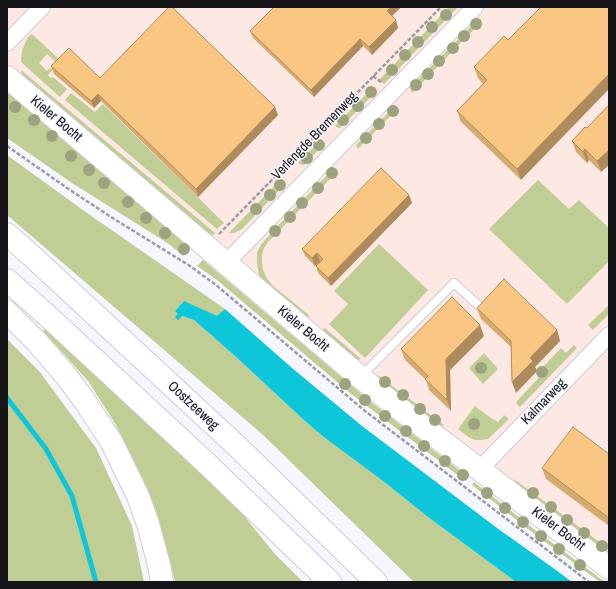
<!DOCTYPE html>
<style>
body{margin:0}
#map{position:relative;width:616px;height:589px;overflow:hidden;background:#f6f7fe;font-family:"Archivo Narrow",sans-serif}
canvas{display:block}
.frame{position:absolute;inset:0;border:8px solid #16161a;pointer-events:none}
</style>
<div id="map">
<canvas width="616" height="589"></canvas>
<div class="frame"></div>
</div>
<script>
const g = document.querySelector('canvas').getContext('2d');
g.lineJoin = 'round';
function fillPath(path, color) { g.fillStyle = color; g.fill(path, 'evenodd'); }
const shape = rows => new Path2D(rows.map(r => 'M' + r).join(''));
function stroke(path, color, width, dash) { g.strokeStyle = color; g.lineWidth = width; g.lineCap = dash ? 'butt' : 'round'; g.setLineDash(dash || []); g.stroke(path); }
function write(font, color, halo, rows, align = 'center') {
  g.font = font + ' "Archivo Narrow",sans-serif'; g.lineWidth = 3; g.setLineDash([]); g.textBaseline = 'middle'; g.strokeStyle = halo; g.fillStyle = color; for (const [text, x, y, turn = 0] of rows) {
    g.save(); g.translate(x, y); g.rotate((+turn || 0) * Math.PI / 180); g.textAlign = isNaN(turn) ? turn : align; if (halo) g.strokeText(text, 0, 0); g.fillText(text, 0, 0); g.restore();
  }
}
fillPath(shape([
 [7,7,609,7,609,572,7,86]
]), '#fde8e4');
fillPath(shape([
 [449,7,458,7,384,84,379,80],
 [479,18,482,21,412,93,410,88],
 [32,34,61,61,55,67,53,64,55,61,47,54,39,63,47,71,50,68,53,69,48,75,51,78,53,77,67,89,60,97,21,62,22,51,25,43,28,37],
 [21,70,215,233,213,235,205,232,25,79,22,74],
 [373,87,377,91,340,128,338,128,335,126],
 [7,92,89,162,191,247,183,256,169,244,72,183,7,138],
 [71,93,95,112,103,104,224,223,217,229,65,100],
 [398,108,358,149,356,145,392,109],
 [322,139,324,144,304,165,302,165,298,163],
 [7,155,80,208,225,309,217,317,184,301,175,311,182,316,194,320,235,356,306,422,325,438,383,481,428,517,516,582,414,582,262,434,7,215],
 [331,171,334,171,336,173,268,242,264,248,262,255,262,262,263,270,267,278,272,285,309,315,308,317,303,317,265,283,259,275,257,263,257,252,261,245,271,233],
 [281,179,283,182,284,185,242,229,234,233,229,233],
 [538,180,569,209,579,200,609,228,609,261,567,304,489,229],
 [379,244,428,290,365,358,329,324,348,304,334,291],
 [203,260,371,402,467,476,464,480,350,393,217,280,197,266],
 [609,305,609,314,593,330,588,325],
 [45,328,191,462,241,511,249,522,275,554,303,582,175,582,170,561,156,510,142,477,116,425,88,381,43,331],
 [325,328,361,359,358,360,355,359,324,333,323,330],
 [7,339,39,371,96,448,132,526,144,582,7,582],
 [574,345,577,348,520,407,516,403,517,401,546,370,543,367,561,348,566,353],
 [484,353,498,369,483,384,469,368],
 [378,375,444,425,442,427,437,426,380,380],
 [475,406,491,418,498,422,504,415,509,419,488,439,481,440,475,440,470,438,458,429],
 [514,479,609,549,605,551,518,485],
 [474,482,539,533,605,582,600,582,537,536,472,485]
]), '#c0cd94');
fillPath(shape([
 [184,301,217,316,225,309,292,368,362,426,497,528,556,570,572,582,516,582,428,517,383,481,325,438,306,422,235,356,194,320,182,316,178,320,175,317,178,314,175,311]
]), '#0dc6da');
stroke(shape([
 [7,398,46,449,72,496,96,582]
]), '#0dc6da', 5);
const lane = shape([
 [360,377,454,283,478,305]
]);
const street = shape([
 [7,43,42,7],
 [226,263,475,7],
 [480,469,609,335]
]);
const secondary = shape([
 [7,77,207,247,360,377,396,406,609,568]
]);
const highway = shape([
 [7,234,34,258,240,449,376,582],
 [7,280,51,319,203,460,330,582],
 [7,312,36,341,67,377,84,400,111,441,138,496,148,524,159,565,162,582]
]);
stroke(lane, '#cbccd7', 10);
stroke(street, '#cbccd7', 18);
stroke(secondary, '#cbccd7', 24);
stroke(highway, '#cbccd7', 24);
stroke(shape([
 [373,76,381,82],
 [7,146,70,190,111,217,190,266,216,285,365,411,589,582],
 [219,234,441,7]
]), '#9b9ca2', 2.5, [4, 2]);
stroke(lane, '#fff', 8);
stroke(street, '#fff', 16);
stroke(secondary, '#fff', 22);
stroke(highway, '#fff', 22);
g.fillStyle = '#9ca37e';
for (const [x, y] of [
 [446,15],
 [476,24],
 [432,27],
 [464,36],
 [418,42],
 [453,48],
 [405,55],
 [439,61],
 [392,70],
 [428,74],
 [416,85],
 [371,92],
 [358,106],
 [15,107],
 [393,111],
 [34,120],
 [343,120],
 [379,124],
 [52,136],
 [366,138],
 [319,145],
 [71,156],
 [307,158],
 [89,170],
 [332,173],
 [104,183],
 [280,185],
 [318,188],
 [270,195],
 [128,202],
 [302,203],
 [256,209],
 [290,217],
 [146,218],
 [275,231],
 [165,233],
 [184,249],
 [481,368],
 [542,372],
 [385,382],
 [345,384],
 [403,395],
 [365,400],
 [420,409],
 [385,416],
 [435,420],
 [474,424],
 [406,431],
 [424,446],
 [445,461],
 [463,475],
 [487,493],
 [533,493],
 [551,507],
 [505,508],
 [567,520],
 [523,522],
 [584,533],
 [541,536],
 [602,546],
 [559,549],
 [580,565]
]) { g.beginPath(); g.arc(x, y, 6, 0, 2 * Math.PI); g.fill(); }
fillPath(shape([
 [355,7,401,7,392,16,398,28,372,55,363,46,314,97,253,38,250,31,354,8],
 [508,40,521,180,461,122,457,111,483,84,478,78,474,67],
 [51,66,100,78,278,115,198,197,101,101,94,108,54,74],
 [585,127,601,172,589,160,587,163,576,152,572,141],
 [409,195,412,203,331,286,318,273,316,266,320,261,315,266,305,256,302,249],
 [477,308,557,330,560,341,535,367,537,371,516,393,512,348,481,319],
 [484,336,450,370,451,411,429,390,426,380,405,360,401,349],
 [609,454,609,526,546,479,542,468]
]), '#d6ab71');
fillPath(shape([
 [391,7,401,7,389,19,387,11],
 [396,20,398,28,372,55,369,47],
 [360,39,363,46,314,97,311,90],
 [609,74,609,89,521,180,517,169],
 [98,94,101,101,94,108,91,101],
 [275,107,278,115,198,197,196,189],
 [585,149,589,160,587,163,583,152],
 [609,150,609,165,601,172,597,161],
 [409,195,412,203,331,286,328,278],
 [317,253,320,261,315,266,312,258],
 [480,325,484,336,450,370,451,411,447,400,446,359],
 [557,330,560,341,535,367,537,371,516,393,512,382,530,358]
]), '#ae8b5c');
const building = shape([
 [169,7,172,7,275,107,196,189,98,94,91,101,51,66,69,48,100,78,169,7],
 [274,7,354,7,354,8,355,7,391,7,387,11,396,20,369,47,360,39,311,90,250,31,274,7],
 [541,7,609,7,609,74,517,169,457,111,487,80,474,67,504,36,508,40,541,7],
 [609,105,609,150,597,161,585,149,583,152,572,141,585,127,587,128,609,105],
 [381,168,409,195,328,278,316,266,323,259,317,253,312,258,302,249,381,168],
 [504,279,557,330,530,358,533,361,512,382,511,341,477,308,504,279],
 [452,297,480,325,446,359,447,400,425,379,428,376,401,349,452,297],
 [573,427,609,454,609,518,542,468,573,427]
]);
fillPath(building, '#f9c783');
stroke(building, '#ae8b5c', 1);
write('14px', '#16161a', '#f6f7fe', [
 ["Kieler Bocht",56,119,40],
 ["Verlengde Bremenweg",315,136,-46],
 ["Kieler Bocht",303,329,40],
 ["Kalmarweg",544,402,-46],
 ["Oostzeeweg",193,406,43],
 ["Kieler Bocht",558,529,37]
]);
</script>
